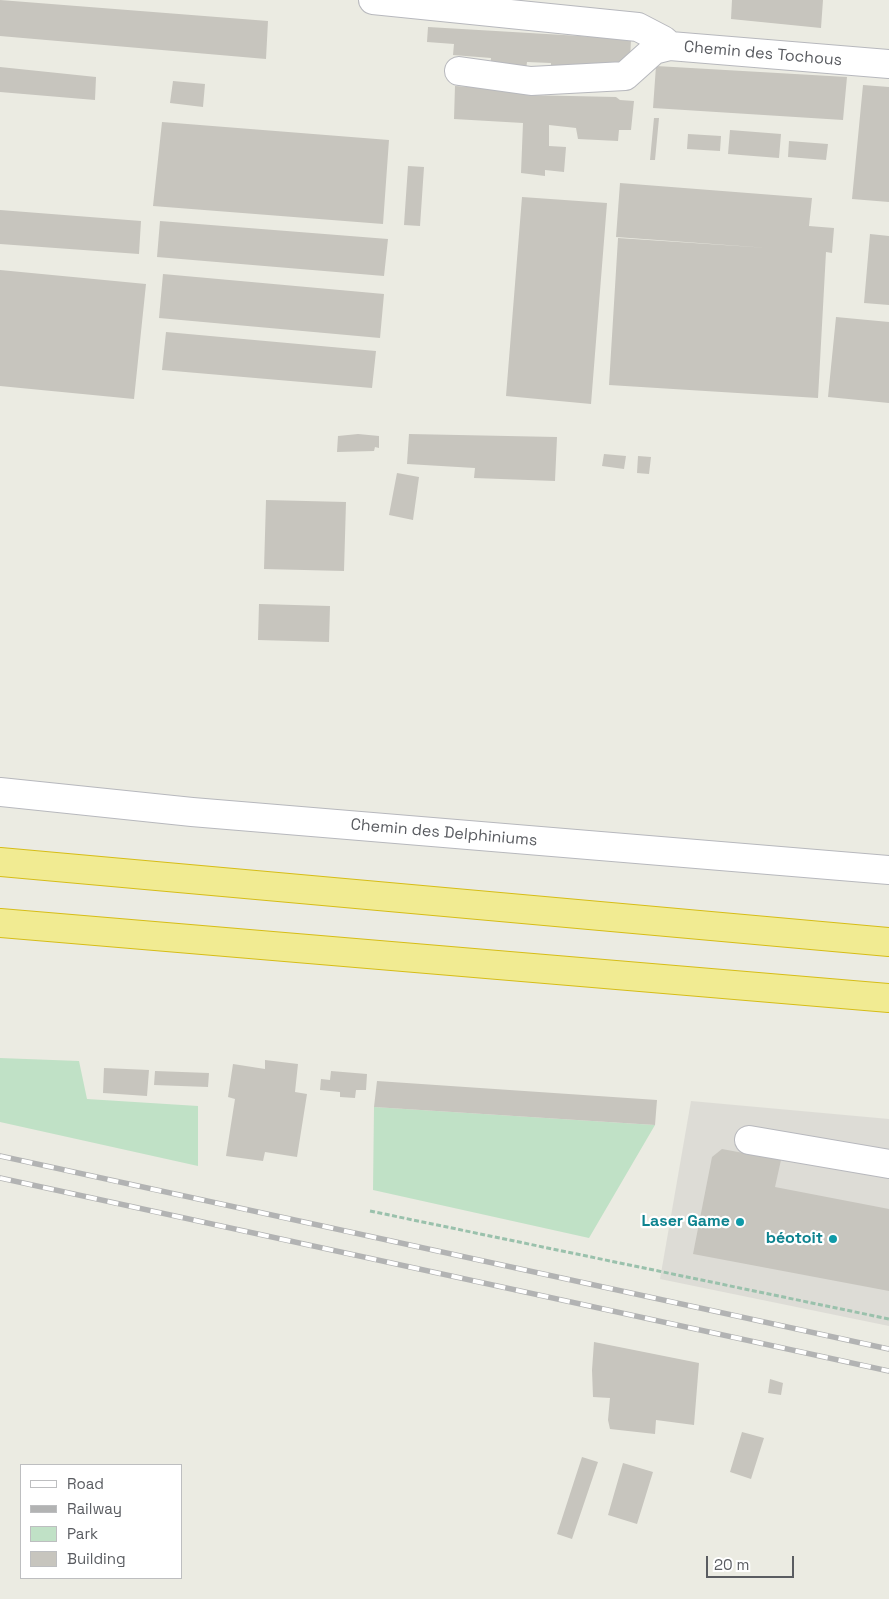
<!DOCTYPE html>
<meta charset="utf-8">
<style>
body{margin:0}
#map{position:relative;width:889px;height:1599px;overflow:hidden;background:#ebebe2;font-family:"Space Grotesk",sans-serif}
canvas{display:block}
.legend{position:absolute;left:20px;top:1464px;width:162px;height:115px;box-sizing:border-box;background:#fff;border:1px solid #bdbec0;margin:0;padding:6px 9px;list-style:none;font-size:15px;color:#5a5c61}
.legend li{display:flex;align-items:center;gap:10px;height:25px}
.legend b{width:25px;border:1px solid #bdbec0}
.scale{position:absolute;left:706px;top:1556px;width:88px;height:22px;box-sizing:border-box;border:2px solid #5a5c61;border-top:0;padding-left:6px;font-size:15px;line-height:18px;white-space:nowrap;color:#5a5c61;-webkit-text-stroke:4px #fff;paint-order:stroke}
</style>
<div id="map">
<canvas width="889" height="1599"></canvas>
<ul class="legend">
<li><b style="height:6px;background:#fff"></b>Road</li>
<li><b style="height:6px;background:#b2b3b3"></b>Railway</li>
<li><b style="height:14px;background:#c0e1c6"></b>Park</li>
<li><b style="height:14px;background:#c7c5be"></b>Building</li>
</ul>
<div class="scale">20 m</div>
</div>
<script>
const g = document.querySelector('canvas').getContext('2d');
g.lineJoin = 'round';
function fillPath(path, color) { g.fillStyle = color; g.fill(path, 'evenodd'); }
const shape = rows => new Path2D(rows.map(r => 'M' + r).join(''));
function stroke(path, color, width, dash) { g.strokeStyle = color; g.lineWidth = width; g.lineCap = dash ? 'butt' : 'round'; g.setLineDash(dash || []); g.stroke(path); }
function write(font, color, halo, rows, align = 'center') {
  g.font = font + ' "Space Grotesk",sans-serif'; g.lineWidth = 4.5; g.setLineDash([]); g.textBaseline = 'middle'; g.strokeStyle = halo; g.fillStyle = color; for (const [text, x, y, turn = 0] of rows) {
    g.save(); g.translate(x, y); g.rotate((+turn || 0) * Math.PI / 180); g.textAlign = isNaN(turn) ? turn : align; if (halo) g.strokeText(text, 0, 0); g.fillText(text, 0, 0); g.restore();
  }
}
fillPath(shape([
 [691,1101,889,1119,889,1326,660,1279]
]), '#dddcd6');
fillPath(shape([
 [0,1058,79,1061,87,1099,198,1106,198,1166,0,1122],
 [374,1107,655,1125,589,1238,373,1190]
]), '#c0e1c6');
fillPath(shape([
 [0,0,268,21,266,59,0,36],
 [732,0,823,0,821,28,731,19],
 [428,27,631,39,630,62,619,62,619,66,590,63,590,73,551,70,551,63,527,62,525,78,490,69,491,58,453,55,454,44,427,42],
 [656,66,847,77,843,120,653,108],
 [0,67,96,77,95,100,0,92],
 [173,81,205,84,203,107,170,103],
 [863,85,889,87,889,202,852,199],
 [455,86,526,90,525,95,616,97,620,100,634,101,631,130,619,130,618,141,578,139,576,128,549,125,549,146,566,147,564,172,545,170,545,176,521,173,523,123,454,119],
 [654,118,659,118,655,160,650,160],
 [162,122,389,140,383,224,153,206],
 [730,130,781,134,779,158,728,154],
 [688,134,721,136,720,151,687,149],
 [789,141,828,144,826,160,788,157],
 [408,166,424,167,420,226,404,225],
 [620,183,812,198,809,226,834,228,832,253,826,252,818,398,609,385,618,238,768,248,616,237],
 [522,197,607,203,591,404,506,396],
 [0,210,141,221,139,254,0,244],
 [160,221,388,239,384,276,157,257],
 [870,234,889,236,889,305,864,303],
 [0,270,146,284,134,399,0,386],
 [163,274,384,294,380,338,159,318],
 [836,317,889,322,889,403,828,397],
 [166,332,376,351,372,388,162,370],
 [358,434,379,436,379,448,375,447,374,451,337,452,338,436],
 [409,434,557,437,555,481,474,478,475,468,407,464],
 [604,454,626,456,624,469,602,466],
 [638,456,651,457,649,474,637,473],
 [397,473,419,477,413,520,389,515],
 [266,500,346,502,344,571,264,569],
 [259,604,330,606,329,642,258,640],
 [265,1060,298,1064,295,1092,307,1094,297,1157,265,1152,263,1161,226,1156,235,1099,228,1097,233,1064,265,1069],
 [104,1068,149,1070,147,1096,103,1093],
 [155,1071,209,1073,208,1087,154,1085],
 [331,1071,367,1074,366,1090,356,1090,355,1098,340,1097,340,1092,320,1090,321,1079,330,1080],
 [377,1081,657,1100,655,1125,374,1107],
 [722,1149,781,1160,775,1187,889,1209,889,1291,693,1254,712,1157],
 [594,1342,699,1363,694,1425,656,1420,655,1434,610,1429,608,1420,610,1398,593,1397,592,1370],
 [770,1379,783,1383,781,1395,768,1393],
 [742,1432,764,1438,751,1479,730,1472],
 [582,1457,598,1462,572,1539,557,1534],
 [623,1463,653,1472,637,1524,608,1515]
]), '#c7c5be');
const minor = shape([
 [373,0,638,27,663,40,670,46,889,64],
 [459,71,531,81,625,76,654,50,670,46],
 [0,792,192,812,889,870],
 [749,1140,889,1164]
]);
const highway = shape([
 [0,862,889,942],
 [0,923,889,998]
]);
stroke(minor, '#b7b8bd', 30);
stroke(highway, '#d6bd17', 30);
stroke(shape([
 [370,1211,889,1319]
]), '#9ac1ac', 3, [5, 2.5]);
stroke(minor, '#fff', 28);
stroke(highway, '#f1eb92', 28);
const rail = shape([
 [0,1156,889,1349],
 [0,1178,889,1371]
]);
stroke(rail, '#b2b3b3', 5.5);
stroke(rail, '#fff', 4, [11]);
for (const [x, y, r, color] of [
 [740,1222,5,"#0f9aa8"],
 [833,1239,5,"#0f9aa8"]
]) { const dot = new Path2D(); dot.arc(x, y, r, 0, 2 * Math.PI); g.fillStyle = color; g.fill(dot); stroke(dot, '#fff', 2); }
write('16px', '#5a5c61', '#fff', [
 ["Chemin des Tochous",763,54,5],
 ["Chemin des Delphiniums",444,833,5]
]);
write('bold 16px', '#0d838f', '#fff', [
 ["Laser Game",730,1222],
 ["béotoit",823,1239]
], 'right');
</script>
